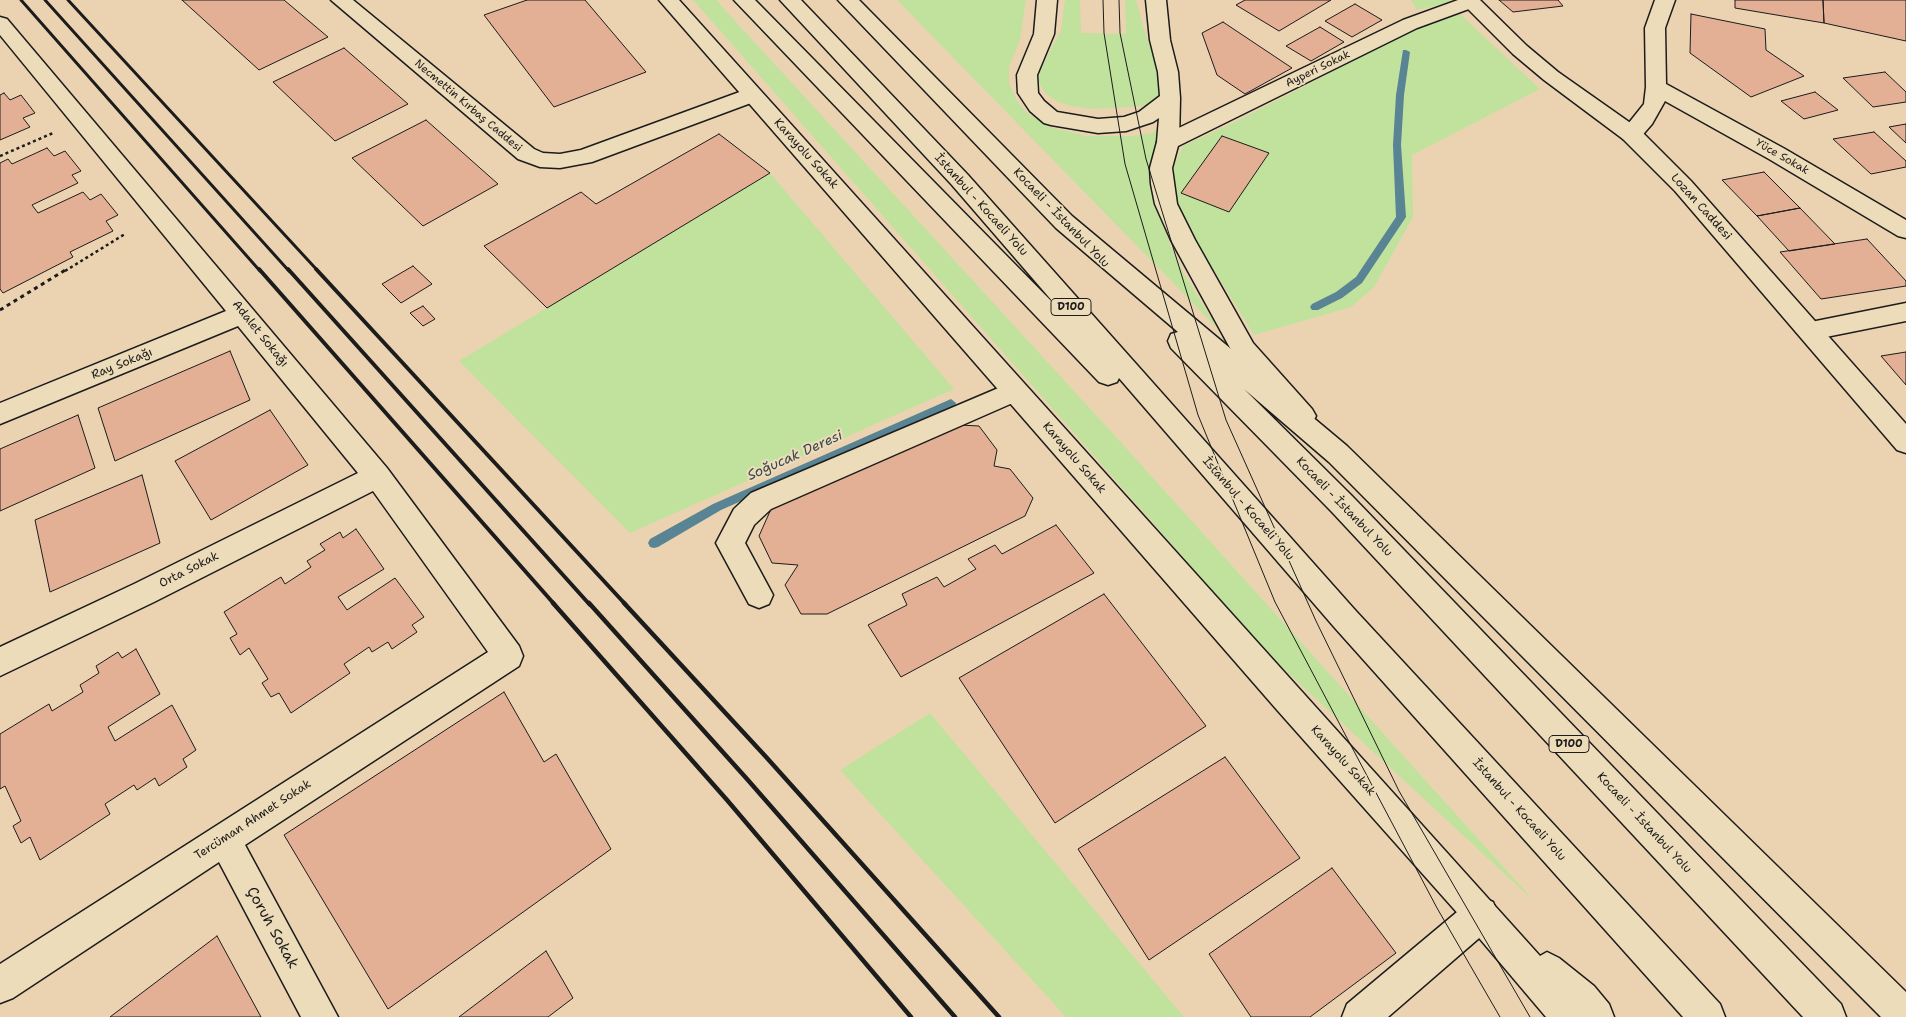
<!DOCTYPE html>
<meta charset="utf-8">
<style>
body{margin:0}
canvas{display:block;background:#ebd3b2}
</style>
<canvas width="1906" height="1017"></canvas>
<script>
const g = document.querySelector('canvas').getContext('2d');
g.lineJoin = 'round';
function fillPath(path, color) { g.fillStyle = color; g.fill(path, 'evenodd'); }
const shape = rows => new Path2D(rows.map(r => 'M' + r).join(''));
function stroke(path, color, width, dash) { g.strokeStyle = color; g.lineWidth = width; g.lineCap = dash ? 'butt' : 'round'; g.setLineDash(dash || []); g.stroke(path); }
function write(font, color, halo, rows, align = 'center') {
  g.font = font + ' "Shantell Sans",sans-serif'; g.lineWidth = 4; g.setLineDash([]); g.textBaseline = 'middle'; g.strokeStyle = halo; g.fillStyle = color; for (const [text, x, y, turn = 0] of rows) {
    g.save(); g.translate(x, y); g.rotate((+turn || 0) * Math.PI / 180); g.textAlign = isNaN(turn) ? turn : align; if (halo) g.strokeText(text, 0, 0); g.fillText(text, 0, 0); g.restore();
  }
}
fillPath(shape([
 [693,0,716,0,1117,438,1536,903,1271,657],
 [897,0,1026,0,1020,40,1009,67,1009,83,1017,101,1027,113,1050,127,1086,136,1132,136,1152,133,1161,127,1154,152,1152,171,1157,204,1167,237,1184,274,1218,329],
 [1065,0,1080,0,1081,33,1126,34,1125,0,1136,0,1144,29,1161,74,1162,95,1148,106,1093,109,1072,106,1058,102,1046,94,1039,83,1039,72,1061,30],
 [1411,0,1451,0,1452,2,1417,10],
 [1460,14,1540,89,1412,155,1413,217,1374,287,1351,307,1254,335,1197,243,1176,201,1171,173,1183,146,1233,123,1415,29],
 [770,173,954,389,630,533,459,361],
 [930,713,1184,1017,1066,1017,840,770]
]), '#c0e29c');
fillPath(shape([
 [1403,50,1406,50,1410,52,1404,95,1401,145,1406,217,1362,283,1342,298,1318,310,1312,310,1310,307,1312,304,1336,292,1356,277,1396,217,1393,145,1396,95,1403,50],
 [951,399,956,403,955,406,721,510,658,547,654,548,650,547,648,543,650,539,713,504,951,399]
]), '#598493');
const building = shape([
 [182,0,284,0,328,37,259,70,182,0],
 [527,0,585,0,646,72,554,107,484,15,527,0],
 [1245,0,1331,0,1279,31,1236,5,1245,0],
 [1499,0,1558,0,1563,6,1513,12,1499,0],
 [1735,0,1823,0,1824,23,1735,8,1735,0],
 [1823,0,1906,0,1906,41,1824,23,1823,0],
 [1355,4,1382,20,1352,37,1325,21,1355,4],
 [1691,14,1765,29,1766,50,1804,76,1751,97,1690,53,1691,14],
 [1223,22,1292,68,1245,94,1217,75,1202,33,1223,22],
 [1320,27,1344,42,1311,61,1286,46,1320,27],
 [344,48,408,104,335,141,273,82,344,48],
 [1885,72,1906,92,1906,102,1873,107,1843,78,1885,72],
 [1815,92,1838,110,1804,119,1781,101,1815,92],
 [4,93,10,100,21,95,35,113,23,118,30,127,0,140,0,95,4,93],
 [426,120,498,184,423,226,352,158,426,120],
 [1906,124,1906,143,1889,127,1906,124],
 [1874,132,1906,161,1906,167,1871,174,1833,139,1874,132],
 [719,134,770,173,547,308,484,246,581,192,596,204,719,134],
 [1222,136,1269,153,1229,212,1181,193,1222,136],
 [47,148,54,156,65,151,81,171,72,175,78,183,32,205,38,213,83,192,90,200,101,194,118,215,106,221,113,231,70,252,73,257,3,293,0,289,0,163,8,159,12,164,47,148],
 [1764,172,1800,208,1757,216,1722,180,1764,172],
 [1800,208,1835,244,1789,251,1757,216,1800,208],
 [1867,239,1906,281,1906,286,1821,299,1780,252,1867,239],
 [413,266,432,284,401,303,382,284,413,266],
 [423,306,435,319,423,326,410,313,423,306],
 [230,351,250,400,115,461,98,408,230,351],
 [1906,352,1906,385,1881,356,1906,352],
 [270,410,308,465,211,520,175,461,270,410],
 [78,415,95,468,0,511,0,449,78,415],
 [960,425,979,426,997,450,994,466,1010,469,1033,498,1025,516,827,614,801,614,785,585,798,565,772,563,759,536,771,509,960,425],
 [142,475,160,543,50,592,35,520,142,475],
 [1056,525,1094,573,901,677,868,625,907,605,902,594,937,577,944,587,976,569,968,559,995,545,1002,554,1056,525],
 [356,529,384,569,338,597,347,610,395,578,424,617,412,625,417,632,392,649,388,642,372,652,369,647,344,664,350,673,291,713,279,693,271,697,262,683,268,679,249,648,240,655,230,638,237,634,224,612,281,577,285,584,311,567,307,561,325,550,320,544,340,532,343,538,356,529],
 [1104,594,1206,726,1055,823,959,678,1104,594],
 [136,649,160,694,108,727,115,741,172,705,196,750,183,759,187,767,159,786,155,778,137,790,134,785,105,804,110,814,40,860,30,837,21,843,13,826,21,821,5,786,0,789,0,734,49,704,52,711,83,692,80,685,99,673,96,666,118,652,122,658,136,649],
 [504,692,544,762,556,754,611,849,388,1009,284,835,504,692],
 [1225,757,1300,858,1149,960,1078,849,1225,757],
 [1332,868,1396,953,1310,1017,1251,1017,1209,954,1332,868],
 [217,936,261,1017,110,1017,217,936],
 [546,951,573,998,548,1017,459,1017,546,951]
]);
fillPath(building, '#e3b095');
stroke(building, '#1c1c1c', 1);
const minor = shape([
 [331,0,353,0,534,149,543,153,560,154,581,150,745,90,752,88,759,90,762,95,759,100,592,162,560,168,540,167,518,159,331,0],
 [1458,0,1478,0,1480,2,1477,6,1417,28,1176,147,1168,149,1160,147,1157,142,1160,137,1403,20,1458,0],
 [1655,0,1675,0,1665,28,1666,84,1785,149,1906,220,1906,238,1898,236,1769,159,1665,101,1652,124,1639,139,1631,141,1623,139,1620,134,1644,104,1646,87,1645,28,1655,0],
 [0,17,7,19,387,468,519,646,523,656,519,666,245,845,338,1017,301,1017,219,862,13,998,0,1003,0,964,488,652,373,491,154,602,0,676,0,647,134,584,358,473,238,326,0,424,0,403,226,311,0,35,0,17],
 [1906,303,1906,321,1811,340,1802,338,1799,331,1802,324,1811,322,1906,303],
 [1015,381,1024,384,1028,391,1024,398,771,509,754,525,745,543,773,595,769,604,759,608,749,604,716,543,734,509,751,493,1015,381],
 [1481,897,1493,902,1498,914,1493,926,1388,1017,1342,1017,1347,1004,1469,902,1481,897]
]);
const major = shape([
 [659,0,679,0,1540,956,1547,952,1559,958,1594,986,1609,1004,1614,1017,1546,1017,1469,926,1278,711,659,0],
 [1037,0,1057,0,1054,34,1037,75,1038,93,1044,101,1057,112,1098,119,1124,117,1139,112,1160,96,1158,72,1150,40,1146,0,1166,0,1170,40,1178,72,1180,98,1179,142,1172,168,1177,204,1195,240,1253,343,1312,409,1316,416,1312,423,1303,426,1294,423,1235,357,1171,240,1155,204,1151,184,1150,168,1157,142,1159,118,1153,122,1126,131,1098,133,1051,125,1044,123,1030,111,1018,93,1017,75,1034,34,1037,0],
 [1459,0,1480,0,1527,46,1558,72,1639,129,1691,181,1906,424,1906,453,1897,450,1675,191,1623,139,1544,80,1513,54,1459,0]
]);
const highway = shape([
 [734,0,755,0,1060,310,952,185,780,0,801,0,968,175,1355,610,1720,1004,1725,1017,1683,1017,1335,628,1119,378,1117,382,1108,385,1099,382,734,0],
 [838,0,859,0,1072,216,1347,446,1906,992,1906,1017,1881,1017,1329,462,1244,389,1352,496,1841,1004,1846,1017,1803,1017,1332,512,1171,348,1168,341,1171,334,1178,332,1056,228,838,0]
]);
stroke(minor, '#1c1c1c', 3);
stroke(major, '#1c1c1c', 3);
stroke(highway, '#1c1c1c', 3);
stroke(shape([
 [0,156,53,133],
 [65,271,125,234]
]), '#1c1c1c', 2.5, [3, 3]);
stroke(shape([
 [0,310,67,269]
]), '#1c1c1c', 3, [4, 4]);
fillPath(minor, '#eddcb9');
fillPath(major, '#eddcb9');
fillPath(highway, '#eddcb9');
stroke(shape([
 [1103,0,1104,33,1125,164,1198,415,1275,602,1437,908,1500,1017],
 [1119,0,1120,33,1146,159,1226,420,1316,621,1399,791,1530,1017]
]), '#1c1c1c', 1);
stroke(shape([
 [21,0,260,271],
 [45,0,289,271],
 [68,0,318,271]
]), '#1c1c1c', 3);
stroke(shape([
 [259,269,555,605],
 [288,269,590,605],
 [316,269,626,605]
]), '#1c1c1c', 4);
stroke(shape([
 [553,603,727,800,911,1017],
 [589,603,747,779,955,1017],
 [624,603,767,758,999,1017]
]), '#1c1c1c', 4.5);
write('11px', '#1c1c1c', '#eddcb9', [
 ["Ayperi Sokak",1318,69,-26],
 ["Necmettin Kırbaş Caddesi",468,106,40],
 ["Yüce Sokak",1782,157,30]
]);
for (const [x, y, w] of [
 [1071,307,40],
 [1569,744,40]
]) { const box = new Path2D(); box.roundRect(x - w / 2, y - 8.5, w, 17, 4); g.fillStyle = '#eddcb9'; g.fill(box); stroke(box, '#1c1c1c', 1); }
write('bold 11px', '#1c1c1c', null, [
 ["D100",1071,307],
 ["D100",1569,744]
]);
write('12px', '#1c1c1c', '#eddcb9', [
 ["Karayolu Sokak",806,154,48],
 ["İstanbul - Kocaeli Yolu",981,205,48],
 ["Lozan Caddesi",1701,207,48],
 ["Kocaeli - İstanbul Yolu",1061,218,46],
 ["Adalet Sokağı",260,334,51],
 ["Ray Sokağı",122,364,-22],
 ["Karayolu Sokak",1074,458,49],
 ["Kocaeli - İstanbul Yolu",1344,507,46],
 ["İstanbul - Kocaeli Yolu",1248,509,49],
 ["Orta Sokak",189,570,-27],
 ["Karayolu Sokak",1343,761,48],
 ["İstanbul - Kocaeli Yolu",1519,810,48],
 ["Tercüman Ahmet Sokak",253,820,-33],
 ["Kocaeli - İstanbul Yolu",1644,823,47]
]);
write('italic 14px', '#36484e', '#eddcb9', [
 ["Soğucak Deresi",795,456,-24]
]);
write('15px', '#1c1c1c', '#eddcb9', [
 ["Çoruh Sokak",272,928,61]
]);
</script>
